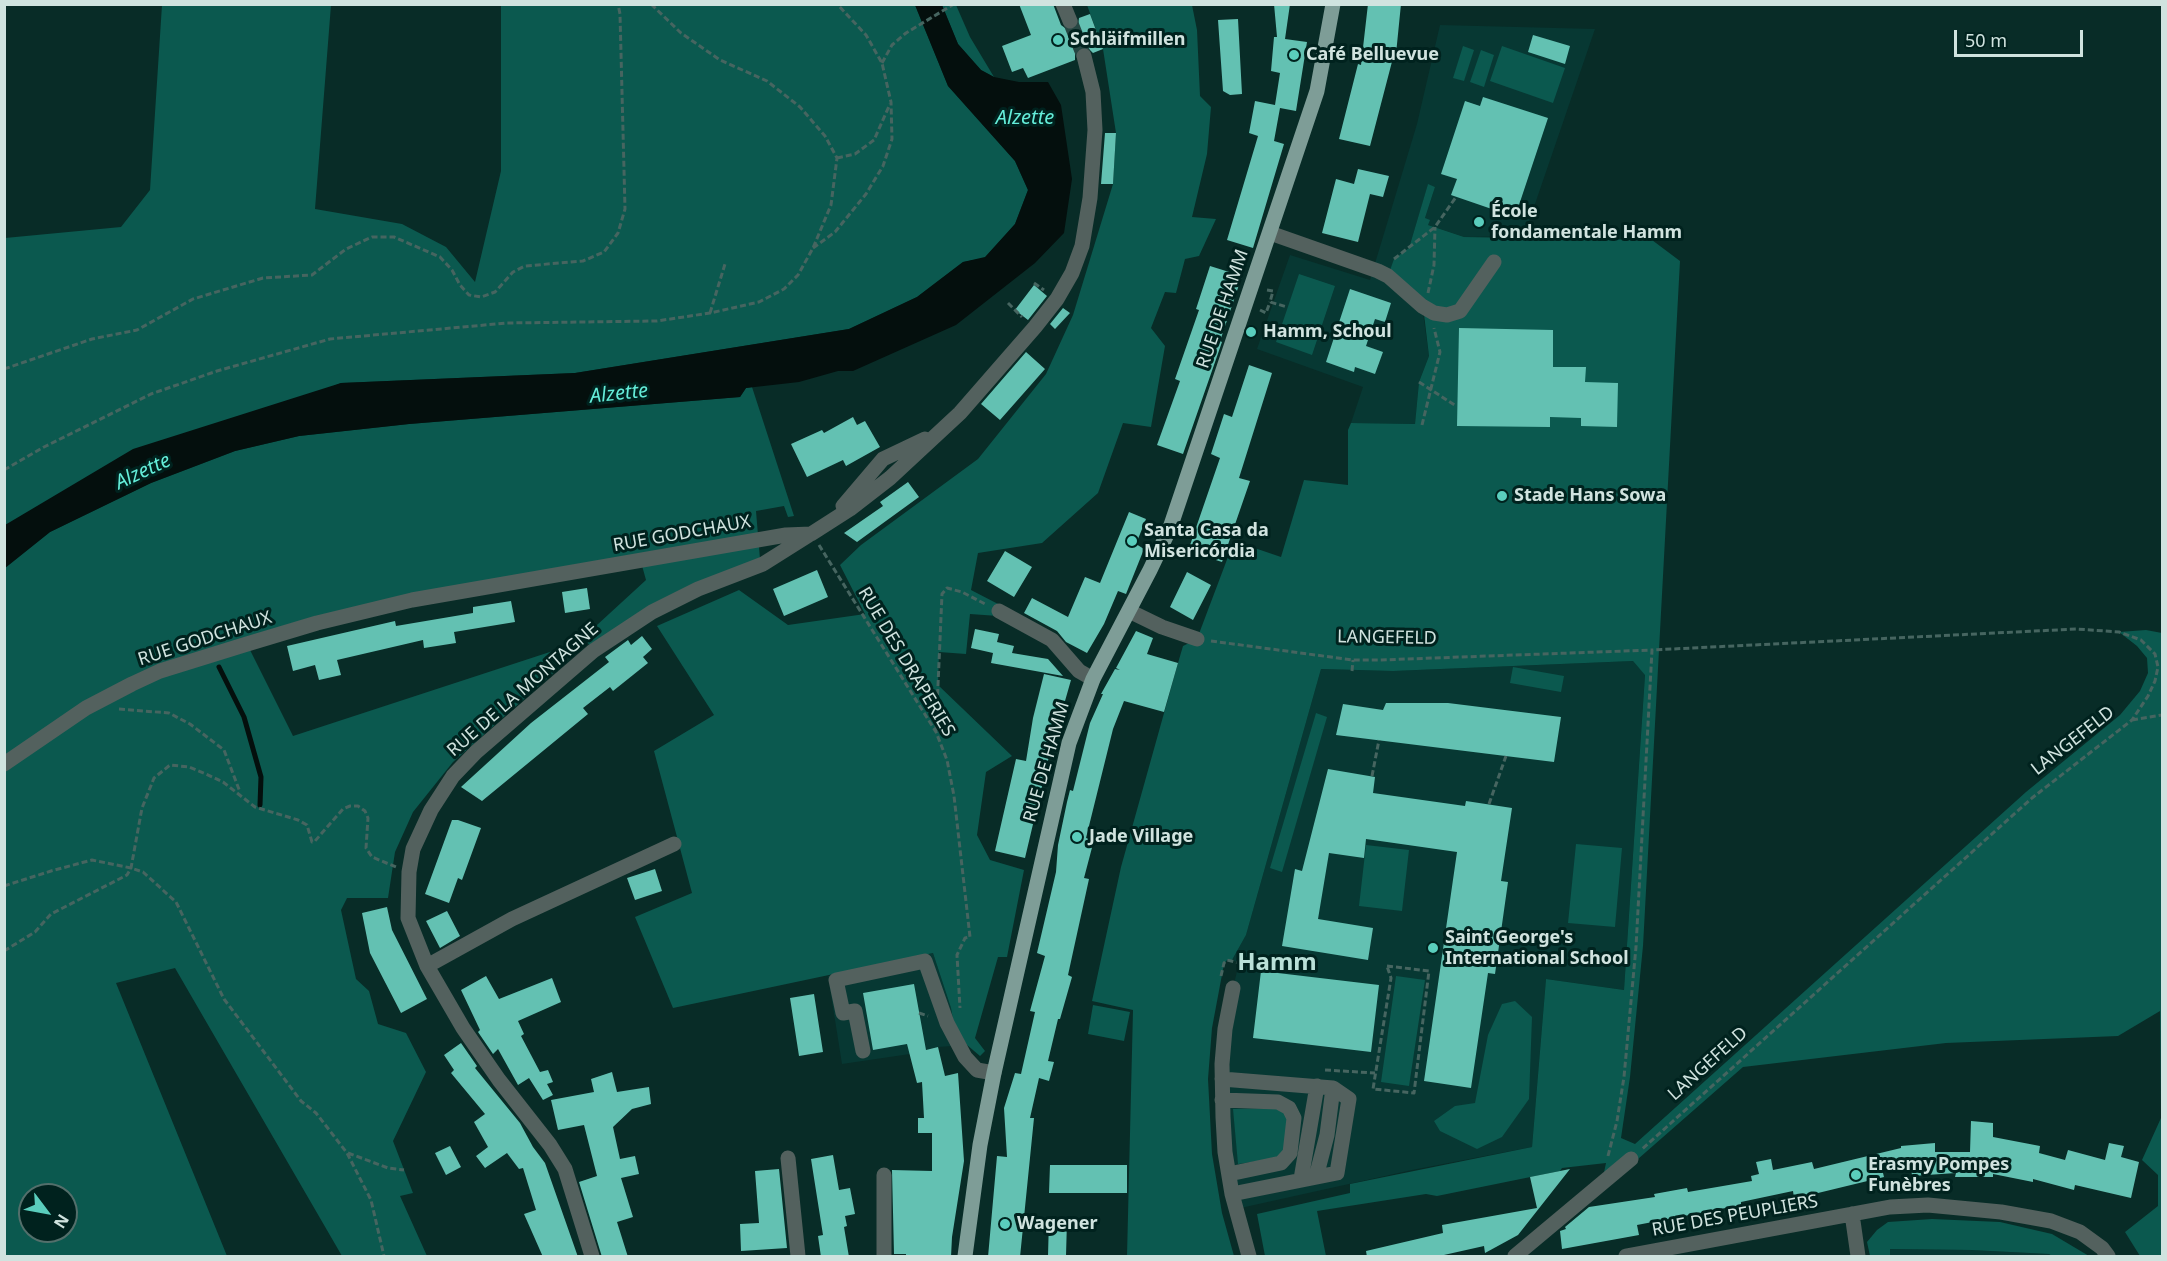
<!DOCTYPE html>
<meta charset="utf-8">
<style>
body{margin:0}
#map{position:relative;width:2167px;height:1261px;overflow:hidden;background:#082c27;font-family:"Noto Sans",sans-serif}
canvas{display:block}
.frame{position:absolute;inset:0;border:6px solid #d0e3df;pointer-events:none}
.north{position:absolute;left:18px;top:1183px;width:60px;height:60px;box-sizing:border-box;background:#00221e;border:2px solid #536f6b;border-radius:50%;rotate:122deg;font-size:16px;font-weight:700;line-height:24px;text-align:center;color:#d0e3df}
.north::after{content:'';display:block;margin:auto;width:21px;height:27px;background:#5acebd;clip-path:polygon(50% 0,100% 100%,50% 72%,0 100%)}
.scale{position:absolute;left:1954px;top:30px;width:129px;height:27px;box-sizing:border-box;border:3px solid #d0e3df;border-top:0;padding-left:8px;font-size:18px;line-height:21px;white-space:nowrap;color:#d0e3df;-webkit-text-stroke:4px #00221e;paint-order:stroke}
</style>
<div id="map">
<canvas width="2167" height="1261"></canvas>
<div class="frame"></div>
<div class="north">N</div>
<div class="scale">50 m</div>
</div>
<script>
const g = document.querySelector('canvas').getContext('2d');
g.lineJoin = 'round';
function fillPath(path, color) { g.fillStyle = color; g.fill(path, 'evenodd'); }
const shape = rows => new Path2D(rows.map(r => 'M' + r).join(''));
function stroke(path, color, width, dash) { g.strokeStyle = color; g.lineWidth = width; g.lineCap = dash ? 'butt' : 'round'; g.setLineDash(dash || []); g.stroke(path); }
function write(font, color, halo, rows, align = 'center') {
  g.font = font + ' "Noto Sans",sans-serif'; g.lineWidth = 6; g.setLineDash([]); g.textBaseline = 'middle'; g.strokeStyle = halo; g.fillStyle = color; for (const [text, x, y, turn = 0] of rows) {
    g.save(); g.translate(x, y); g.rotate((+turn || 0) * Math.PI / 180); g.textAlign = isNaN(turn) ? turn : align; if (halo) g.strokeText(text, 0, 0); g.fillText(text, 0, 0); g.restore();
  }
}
fillPath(shape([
 [1440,25,1595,29,1524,236,1464,237,1428,225,1425,218,1435,187,1428,185,1409,248,1394,259,1422,306,1429,356,1419,382,1415,424,1351,423,1363,387,1257,349,1290,255,1370,280,1417,124],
 [1633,661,1645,674,1624,990,1546,979,1532,1147,1412,1170,1236,1209,1225,1152,1233,988,1239,963,1232,960,1246,935,1321,669,1393,671],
 [933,953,951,1008,954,1025,967,1045,938,1047,910,1054,842,1064,828,976],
 [1890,1249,1971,1250,2049,1254,2052,1256,1890,1256]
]), '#073833');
fillPath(shape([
 [162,5,331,5,315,209,402,224,446,247,475,282,501,171,501,5,915,5,948,86,1015,161,1028,190,1015,224,985,258,963,262,917,297,849,329,575,373,341,383,5,525,5,238,121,227,150,190],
 [942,5,956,5,970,37,994,77,981,70,958,44],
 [1087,5,1192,5,1197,30,1200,96,1211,107,1207,154,1192,217,1216,219,1199,256,1185,259,1176,293,1165,292,1151,328,1165,346,1151,427,1123,423,1098,493,1042,543,978,553,971,590,1000,605,998,616,970,614,966,654,939,652,938,685,1012,756,986,772,977,835,990,860,1024,870,1007,957,998,957,975,1038,985,1051,980,1056,967,1045,954,1025,951,1008,933,953,673,1008,635,917,692,893,654,751,714,715,657,626,739,590,788,625,865,614,840,565,861,545,978,459,1046,374,1073,315,1113,184,1116,133,1103,49],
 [1463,46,1474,50,1464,81,1453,78],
 [1502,46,1565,68,1553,103,1490,81],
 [1481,50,1494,55,1484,87,1470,82],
 [1428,184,1435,187,1425,218,1430,220,1428,225,1464,237,1652,240,1680,261,1643,946,1630,1077,1621,1138,1635,1144,2026,792,2120,715,2140,691,2148,673,2147,658,2137,646,2119,632,2146,630,2162,633,2162,1256,2140,1256,2125,1232,2158,1206,2158,1175,2142,1160,2161,1118,2160,1011,2118,1036,1946,1043,1743,1067,1638,1159,1602,1182,1606,1163,1562,1168,1560,1171,1437,1196,1426,1194,1317,1211,1326,1256,1265,1256,1257,1214,1350,1193,1350,1184,1532,1147,1546,979,1624,990,1645,675,1633,661,1393,671,1321,669,1246,935,1232,960,1227,960,1224,964,1212,1028,1208,1079,1212,1154,1222,1213,1234,1256,1127,1256,1133,1010,1092,1001,1121,867,1178,663,1183,646,1197,639,1234,541,1281,557,1304,480,1348,485,1348,430,1351,423,1415,424,1419,382,1429,356,1423,306,1388,276,1394,259,1409,248],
 [1299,274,1335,286,1312,355,1276,342],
 [752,387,794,516,788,517,784,506,756,511,760,559,589,645,585,636,646,580,641,562,412,600,247,644,293,736,559,649,561,666,453,762,413,812,395,852,388,898,347,898,341,910,356,979,369,991,378,1024,406,1033,426,1072,393,1141,413,1193,400,1196,427,1256,342,1256,175,968,116,983,227,1256,5,1256,5,568,50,532,151,483,235,451,299,436,409,424,740,397,746,388],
 [30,1195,66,1195,66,1231,30,1231],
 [1513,667,1564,676,1561,692,1510,683],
 [1316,713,1327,717,1282,872,1270,868],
 [1576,844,1622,848,1615,927,1568,923],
 [1366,845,1409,850,1402,911,1359,906],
 [1396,976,1425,980,1409,1086,1381,1082],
 [1515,1001,1532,1017,1529,1099,1502,1137,1477,1149,1440,1131,1434,1121,1455,1106,1475,1103,1488,1035,1502,1004],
 [1093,1005,1130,1012,1124,1041,1088,1034],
 [1280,1108,1289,1118,1285,1148,1278,1158,1238,1164,1233,1109],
 [1932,1219,2000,1222,2052,1234,2089,1256,2052,1256,2049,1254,1971,1250,1890,1249,1890,1256,1870,1256,1867,1242,1877,1230,1888,1222]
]), '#0b594f');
fillPath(shape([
 [915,5,942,5,958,44,981,70,994,77,1019,82,1048,82,1061,105,1072,179,1064,233,1035,263,956,325,853,371,838,371,799,382,746,388,740,397,409,424,299,436,235,451,151,483,50,532,5,568,5,525,133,449,341,383,575,373,849,329,917,297,963,262,985,257,1015,224,1028,190,1015,161,948,86]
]), '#040f0d');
stroke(shape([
 [219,667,244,717,261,777,260,805]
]), '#040f0d', 5);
fillPath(shape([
 [1019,4,1053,4,1061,25,1069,31,1078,26,1079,18,1090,14,1103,49,1093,53,1087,47,1081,47,1075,53,1075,60,1028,78,1023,68,1012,72,1002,46,1031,35],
 [1274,4,1290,4,1285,39,1307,42,1296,111,1280,108,1274,141,1284,144,1253,248,1227,240,1258,136,1249,133,1255,101,1275,105,1280,73,1271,71,1274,37,1277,37],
 [1368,4,1401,4,1396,54,1394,54,1370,146,1339,139,1358,64,1361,65],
 [1238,19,1242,94,1230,95,1223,91,1218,20],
 [1533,35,1570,46,1565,64,1528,52],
 [1483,97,1548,118,1515,217,1451,195,1457,179,1441,174,1465,101,1480,106],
 [1105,133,1116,133,1113,184,1101,184],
 [1358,169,1389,176,1383,197,1370,194,1358,242,1322,233,1336,179,1354,184],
 [1210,266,1242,276,1220,341,1222,342,1183,454,1157,445,1180,381,1175,379,1199,310,1196,309],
 [1034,285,1047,296,1028,320,1015,310],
 [1350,289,1391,303,1385,322,1375,319,1366,346,1383,352,1375,374,1355,367,1354,372,1326,362],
 [1063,308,1070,313,1055,329,1050,324],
 [1459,328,1553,330,1553,367,1586,367,1585,382,1618,383,1617,427,1581,426,1581,418,1550,417,1550,427,1457,426],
 [1026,352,1045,369,1000,420,981,404],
 [1249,365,1272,373,1239,478,1250,481,1222,562,1188,551,1220,458,1211,454,1224,414,1232,417],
 [853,417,857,425,865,421,880,447,846,466,843,460,807,477,791,444,822,430,824,433],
 [908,482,919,497,857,542,844,533,883,506,880,502],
 [1129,512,1146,519,1136,544,1144,549,1126,594,1118,591,1104,624,1087,653,1066,642,1057,631,1024,613,1032,598,1068,617,1085,577,1100,583],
 [1005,551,1032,567,1014,597,987,581],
 [817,570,828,597,784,616,773,589],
 [1187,572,1211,585,1193,620,1170,607],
 [587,588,590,609,565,613,562,592],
 [511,601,515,622,454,632,456,643,424,648,423,640,337,660,341,675,319,680,315,665,293,671,287,646,395,621,396,626,473,613,473,607],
 [975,629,999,634,997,642,1014,646,1012,653,1048,659,1063,676,991,663,993,653,971,648],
 [1136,631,1153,638,1147,654,1178,663,1164,712,1124,701,1113,729,1086,838,1094,840,1084,878,1089,879,1068,975,1072,977,1060,1019,1058,1019,1048,1061,1054,1062,1049,1081,1039,1078,1030,1118,1034,1118,1020,1257,988,1257,997,1156,1007,1157,1004,1108,1015,1073,1021,1074,1035,1012,1030,1011,1045,956,1037,953,1056,872,1058,845,1067,802,1070,790,1073,791,1090,723,1103,694,1101,694,1115,669,1120,670,1116,668],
 [642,636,652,649,643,657,648,663,613,691,610,687,583,708,588,714,482,801,461,787,531,723,609,662,605,657,628,640,631,645],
 [1044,674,1071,680,1059,722,1055,749,1051,748,1025,858,995,851,1016,759,1026,761,1033,718],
 [1386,703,1448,703,1561,717,1554,762,1336,735,1343,704,1383,710],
 [1328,769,1375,777,1373,793,1465,806,1466,801,1512,808,1501,881,1508,882,1495,974,1488,973,1471,1088,1424,1081,1457,852,1366,839,1364,858,1329,853,1318,919,1373,928,1368,960,1282,946,1295,869,1302,871],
 [452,820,458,820,481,828,462,880,458,878,449,903,425,894],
 [655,869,662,891,635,900,627,878],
 [387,907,392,930,427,999,401,1013,370,953,362,913],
 [447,911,460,936,440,948,426,921],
 [1261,971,1379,985,1371,1052,1253,1038],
 [486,976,499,999,552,978,561,1002,518,1021,524,1034,521,1036,540,1072,548,1070,553,1082,547,1084,553,1095,543,1100,529,1078,518,1085,498,1049,493,1054,478,1032,480,1030,461,990],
 [914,984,926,1050,938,1047,945,1076,958,1073,964,1161,952,1237,951,1257,906,1257,906,1254,894,1254,892,1170,932,1171,932,1133,918,1133,918,1118,924,1118,922,1082,917,1083,907,1044,873,1050,863,993],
 [814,994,823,1052,799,1056,790,998],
 [461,1043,477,1066,475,1068,520,1123,533,1147,545,1163,578,1257,543,1257,524,1214,536,1210,523,1168,519,1169,507,1153,485,1168,476,1156,488,1147,474,1122,485,1114,451,1073,454,1070,444,1055],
 [612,1072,617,1092,649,1087,651,1104,632,1109,613,1127,620,1159,635,1156,639,1174,621,1178,633,1217,617,1222,628,1257,602,1257,579,1182,597,1176,584,1125,558,1130,551,1100,594,1092,591,1079],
 [1971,1121,1993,1123,1993,1137,2040,1146,2039,1153,2065,1160,2068,1150,2105,1160,2109,1143,2124,1146,2121,1157,2139,1162,2131,1198,2075,1185,2074,1190,2033,1179,2033,1182,1993,1174,1993,1177,1955,1177,1956,1173,1912,1176,1911,1166,1882,1169,1884,1177,1818,1193,1794,1198,1793,1191,1741,1202,1741,1205,1637,1225,1639,1235,1562,1249,1560,1231,1566,1229,1565,1227,1589,1207,1655,1197,1654,1194,1687,1188,1688,1192,1752,1181,1751,1176,1759,1174,1756,1162,1771,1159,1773,1170,1812,1162,1814,1169,1901,1148,1901,1146,1935,1143,1935,1152,1970,1152],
 [450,1146,461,1167,446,1175,435,1153],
 [833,1155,839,1190,850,1188,855,1214,845,1216,847,1226,844,1227,849,1257,821,1257,818,1236,823,1235,811,1159],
 [1050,1165,1127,1165,1127,1193,1049,1193],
 [779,1169,787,1248,741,1251,740,1224,759,1223,755,1171],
 [1570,1169,1518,1235,1485,1253,1484,1246,1435,1257,1367,1257,1366,1251,1443,1233,1442,1225,1537,1208,1530,1177],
 [1049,1219,1067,1220,1066,1256,1048,1256]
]), '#63c1b2');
stroke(shape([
 [1070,21,1084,56]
]), '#264743', 15, [15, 8]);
stroke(shape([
 [882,63,892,45,906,33,954,4],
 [837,158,855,154,874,140,890,104],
 [813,248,835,232,866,194,883,166,892,139,891,102,882,63,866,35,837,4],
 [1394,259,1435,227,1456,197],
 [1034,283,1044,290],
 [1267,290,1273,291,1270,302,1287,307],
 [1428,293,1434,265,1435,227],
 [1008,303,1022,317],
 [1260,310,1266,313,1270,302],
 [710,313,725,264],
 [4,369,92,339,137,330,193,299,263,278,312,275,346,249,372,237,394,237,440,257,452,270,460,285,469,295,481,297,495,292,513,272,525,266,583,261,604,252,618,233,625,209,620,14,618,4],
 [1419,382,1456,406],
 [1422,425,1440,352,1434,328],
 [4,470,44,447,151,394,217,371,330,339,507,323,657,321,710,313,759,302,784,289,798,275,813,248,831,205,837,158,825,136,800,107,767,81,720,60,681,33,651,4],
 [819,545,936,732,947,760,954,796,970,937,965,938,957,955,960,1008],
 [1211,641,1353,660,1380,660,1652,650],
 [1352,671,1353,660],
 [119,709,169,713,190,724,224,750,240,792],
 [2132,720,2162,715],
 [936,731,942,594,947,588,962,592,987,605],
 [1372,776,1379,740],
 [1489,804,1506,756],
 [4,886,51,871,92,860,131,868,143,872,176,902,224,999,301,1101,316,1113,347,1153,371,1200,384,1256],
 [4,951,35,932,51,914,127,875,131,868,142,808,154,778,170,765,189,767,206,774,223,782,255,807,298,820,307,825,312,842,315,841,343,809,350,806,358,806,365,811,368,818,366,848,372,857,396,867],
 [1387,966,1429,971,1414,1093,1373,1089,1391,978,1387,966],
 [1221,976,1224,963,1227,960,1239,963],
 [919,1013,928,1016],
 [1325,1070,1375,1073],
 [348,1153,388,1168,404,1170],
 [1608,1156,1617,1121,1624,1077,1636,947,1652,650,2076,629,2119,632,2141,640,2155,654,2158,667,2155,681,2148,696,2132,720,2032,798,1641,1150]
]), '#466560', 3, [6, 3]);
stroke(shape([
 [1063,4,1070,21],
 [1270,233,1378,271,1388,276,1422,306,1434,313,1447,315,1460,311,1494,262],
 [843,506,883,459,925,439],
 [999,611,1052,640,1079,671,1093,679],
 [1129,611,1162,627,1197,639],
 [4,764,86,708,132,684,160,671,247,644,317,623,412,600,786,535,811,534,850,509,890,478,960,413,1035,327,1057,299,1072,273,1082,246,1090,198,1095,130,1093,92,1084,56],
 [427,966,512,919,674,844],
 [1233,988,1225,1029,1222,1064,1223,1117,1225,1152,1232,1194,1249,1256],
 [863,1051,855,1011,843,1013,836,980,925,961,947,1023,965,1057,977,1070,994,1073],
 [1222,1079,1333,1088,1349,1099,1337,1173,1232,1194],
 [1222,1100,1278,1102,1289,1108,1294,1118,1290,1153,1281,1163,1229,1174],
 [788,1158,798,1256],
 [884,1175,884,1256],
 [1316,1177,1327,1135,1333,1088],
 [1301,1179,1317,1086],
 [1852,1214,1858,1256],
 [592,1256,565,1169,550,1145,499,1080,463,1028,427,966,408,918,409,872,413,849,431,810,453,776,476,752,593,651,652,612,698,589,763,564,809,535],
 [1515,1256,1631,1159],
 [1626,1256,1890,1207,1928,1205,2001,1212,2051,1221,2080,1232,2102,1248,2108,1256]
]), '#53615e', 15);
stroke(shape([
 [965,1256,980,1145,994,1073,1069,743,1093,679,1150,570,1170,528,1317,91,1333,4]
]), '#7e9d97', 15);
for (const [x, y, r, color] of [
 [1058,40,6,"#5acebd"],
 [1294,55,6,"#5acebd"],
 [1479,222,6,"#5acebd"],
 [1251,332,6,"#5acebd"],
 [1502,496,6,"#5acebd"],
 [1132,541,6,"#5acebd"],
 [1077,837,6,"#5acebd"],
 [1433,948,6,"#5acebd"],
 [1856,1175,6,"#5acebd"],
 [1005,1224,6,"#5acebd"]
]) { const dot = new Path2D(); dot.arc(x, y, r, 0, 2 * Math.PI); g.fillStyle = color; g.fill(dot); stroke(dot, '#00221e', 2); }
write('bold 18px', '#d0e3df', '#00221e', [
 ["Schläifmillen",1070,40],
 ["Café Belluevue",1306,55],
 ["École",1491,212],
 ["fondamentale Hamm",1491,233],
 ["Hamm, Schoul",1263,332],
 ["Stade Hans Sowa",1514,496],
 ["Santa Casa da",1144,531],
 ["Misericórdia",1144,552],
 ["Jade Village",1089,837],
 ["Saint George's",1445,938],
 ["International School",1445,959],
 ["Erasmy Pompes",1868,1165],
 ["Funèbres",1868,1186],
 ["Wagener",1017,1224]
], 'left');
write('18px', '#d0e3df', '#00221e', [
 ["RUE DE HAMM",1223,309,-71],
 ["RUE GODCHAUX",682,534,-10],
 ["LANGEFELD",1387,638,1],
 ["RUE GODCHAUX",205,639,-18],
 ["RUE DES DRAPERIES",906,662,59],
 ["RUE DE LA MONTAGNE",523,690,-41],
 ["LANGEFELD",2073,741,-38],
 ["RUE DE HAMM",1047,762,-74],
 ["LANGEFELD",1708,1064,-42],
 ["RUE DES PEUPLIERS",1735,1216,-10]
]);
write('italic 20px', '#64edd9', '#00221e', [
 ["Alzette",1025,118],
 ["Alzette",619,394,-6],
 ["Alzette",143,472,-25]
]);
write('bold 24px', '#bae0d8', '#00221e', [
 ["Hamm",1277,963]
]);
</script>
